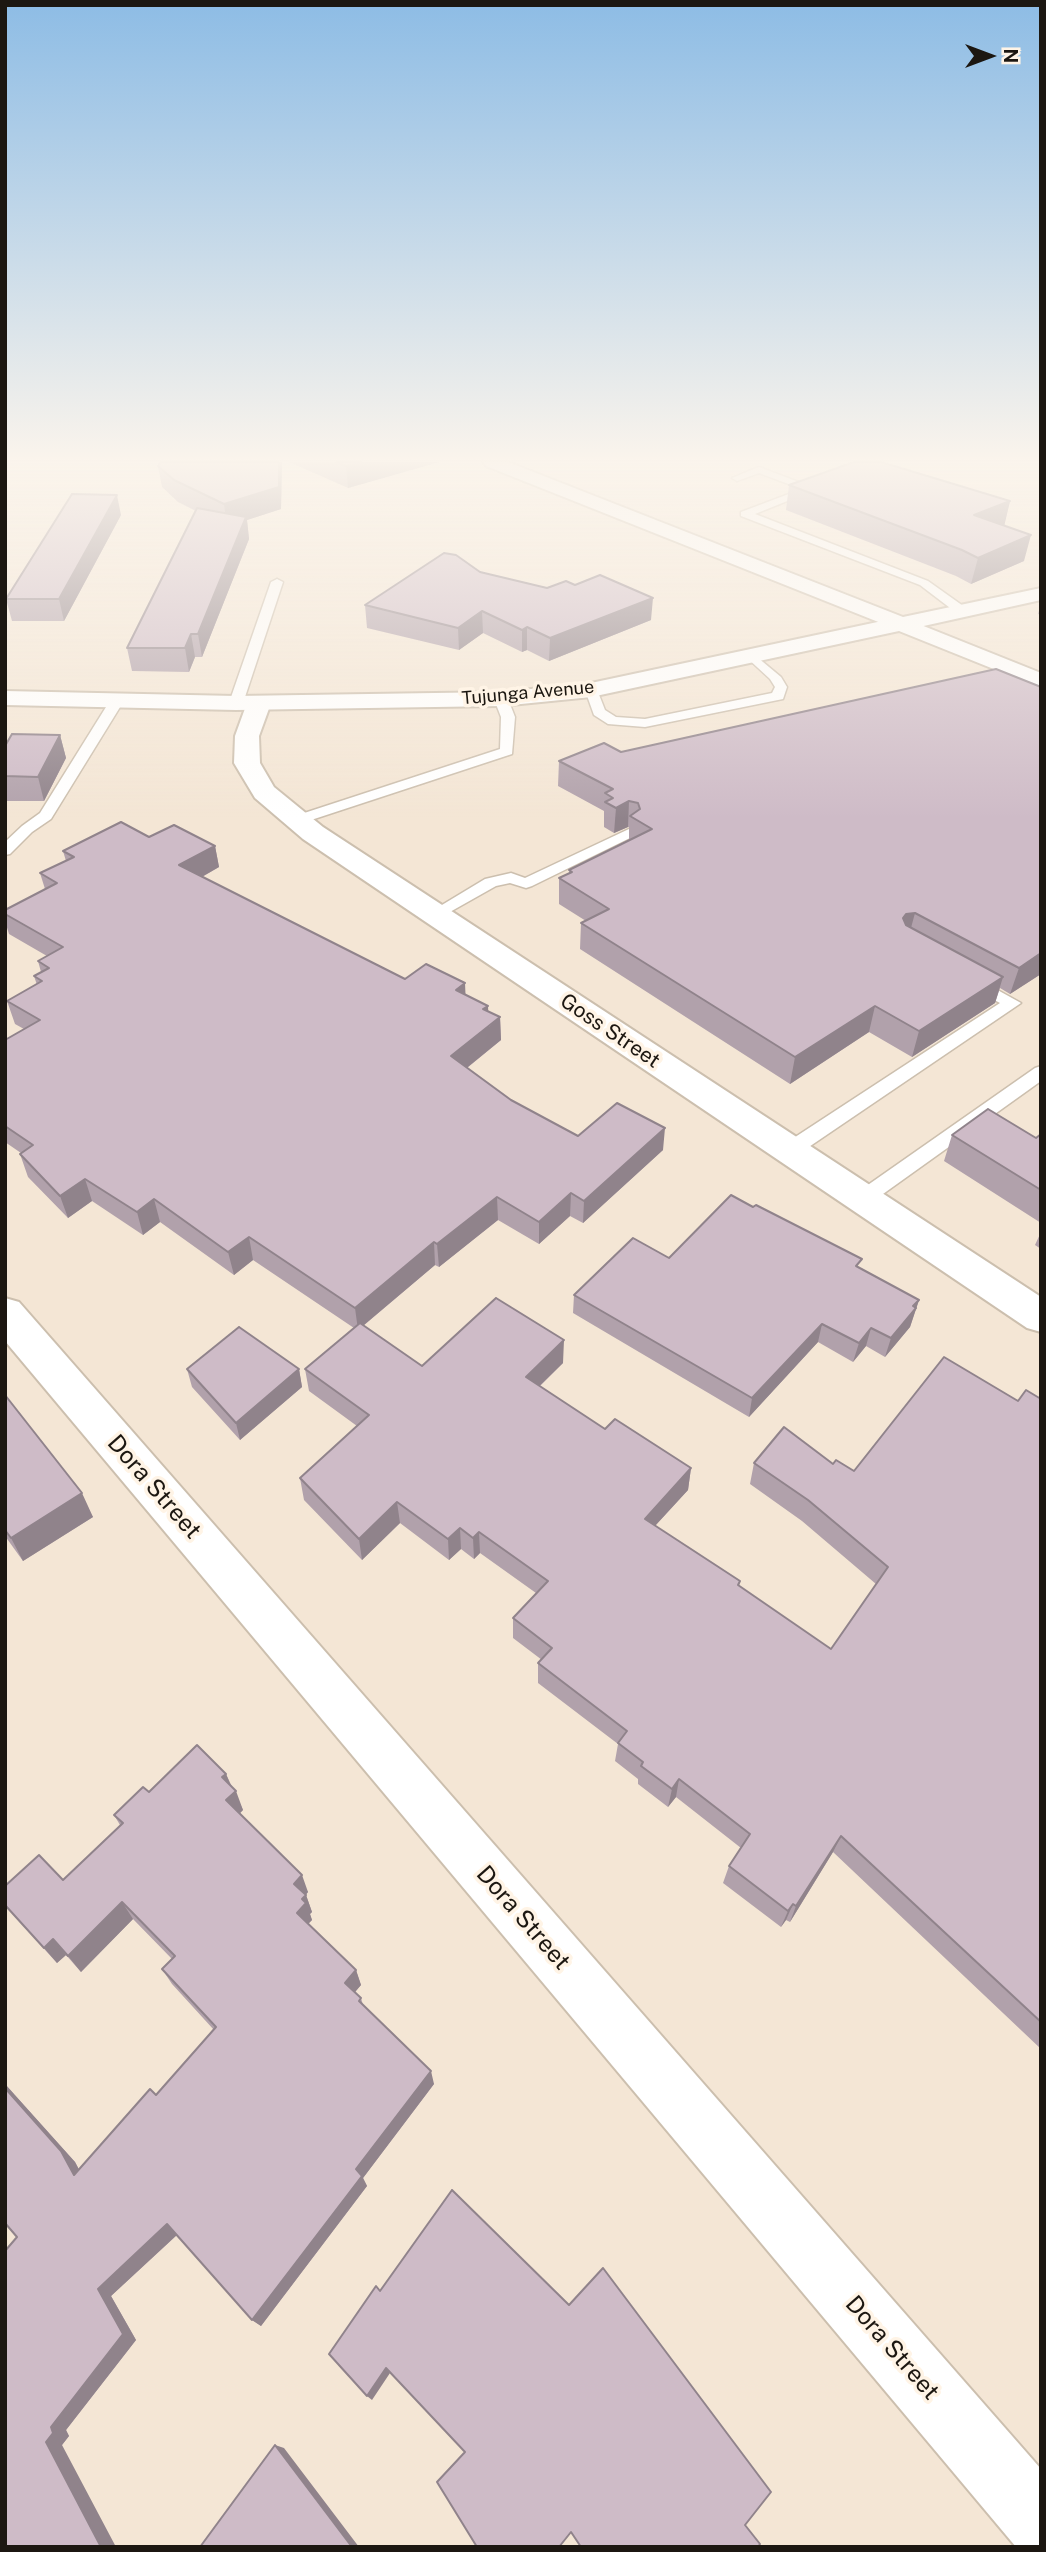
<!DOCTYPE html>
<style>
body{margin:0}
#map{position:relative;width:1046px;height:2552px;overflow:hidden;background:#f4e6d5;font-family:"Public Sans",sans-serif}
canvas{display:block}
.frame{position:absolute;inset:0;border:7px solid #1c1711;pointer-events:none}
.north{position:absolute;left:955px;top:21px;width:70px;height:70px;-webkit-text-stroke:5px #fff4e6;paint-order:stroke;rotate:90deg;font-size:19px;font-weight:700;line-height:28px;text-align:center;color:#1c1711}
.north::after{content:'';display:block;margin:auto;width:24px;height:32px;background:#1c1711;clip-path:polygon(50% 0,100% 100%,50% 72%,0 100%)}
</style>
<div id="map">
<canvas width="1046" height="2552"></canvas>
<div class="frame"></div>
<div class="north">N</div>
</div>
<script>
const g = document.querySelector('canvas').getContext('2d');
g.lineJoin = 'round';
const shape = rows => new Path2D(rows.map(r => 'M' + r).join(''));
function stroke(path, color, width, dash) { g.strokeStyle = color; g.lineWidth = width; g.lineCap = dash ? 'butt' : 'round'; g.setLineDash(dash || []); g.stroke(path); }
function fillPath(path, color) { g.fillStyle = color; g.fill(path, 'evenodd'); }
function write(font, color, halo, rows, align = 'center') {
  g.font = font + ' "Public Sans",sans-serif'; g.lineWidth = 7; g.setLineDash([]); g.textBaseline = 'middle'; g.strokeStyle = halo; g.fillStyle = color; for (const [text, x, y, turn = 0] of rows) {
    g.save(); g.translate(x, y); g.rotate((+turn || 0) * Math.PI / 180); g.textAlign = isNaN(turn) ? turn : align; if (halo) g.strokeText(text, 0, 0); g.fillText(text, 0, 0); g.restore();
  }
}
const lane = shape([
 [759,467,817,489,755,514,928,581,966,608,966,614,958,614,920,585,741,516,741,512,802,489,759,473,737,481,732,478,759,467],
 [277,579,283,582,243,703,236,707,231,706,229,703,271,582,277,579],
 [751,652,781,677,787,687,783,699,645,727,608,724,594,715,585,690,591,686,596,687,605,710,616,717,645,719,772,693,775,687,770,679,745,656,751,652],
 [118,695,125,699,51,819,32,832,10,854,5,855,5,842,22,826,40,813,111,699,118,695],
 [501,695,508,699,515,717,512,754,302,823,292,823,290,820,292,817,500,749,501,717,494,699,501,695],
 [629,829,634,830,636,833,634,836,532,886,526,888,510,883,496,886,441,917,429,917,427,914,485,879,511,873,525,878,629,829],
 [974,977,1021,1003,797,1155,783,1155,780,1150,783,1145,1000,1003,968,986,966,982,974,977],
 [1041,1066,1041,1081,869,1204,855,1204,852,1199,855,1194,1035,1068,1041,1066]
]);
const street = shape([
 [483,462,508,462,903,617,1041,588,1041,600,901,631,486,466,483,462],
 [259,696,268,698,271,703,259,736,260,763,274,787,323,827,1041,1297,1041,1332,1027,1328,303,839,255,798,234,763,235,736,247,703,250,698,259,696],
 [5,1298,19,1302,1041,2469,1041,2547,1016,2547,5,1341,5,1298]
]);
const secondary = shape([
 [901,617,1041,673,1041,688,899,631,591,697,501,706,236,710,5,705,5,691,236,696,501,692,591,683,901,617]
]);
stroke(lane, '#ccbfae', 3);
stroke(street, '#ccbfae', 4);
stroke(secondary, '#ccbfae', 4);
fillPath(lane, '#fff');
fillPath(street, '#fff');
fillPath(secondary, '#fff');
fillPath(shape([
 [161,462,282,462,281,509,247,520,249,539,202,657,195,657,189,672,132,671,127,648,196,511,178,502,162,487,158,466],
 [289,462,439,462,348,488],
 [789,485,1010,501,1004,525,1024,561,971,584,956,576,786,510],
 [121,515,64,621,12,621,6,599],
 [480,572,651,620,549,661,527,650,522,652,483,633,459,650,367,628,365,605],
 [1041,603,1041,615,1038,614],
 [60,735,66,758,44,801,5,801,5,746],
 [604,743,1041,974,1010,994,1000,988,995,1003,912,1057,869,1032,790,1084,580,949,581,923,586,921,559,904,559,878,569,873,569,870,629,841,629,827,628,827,614,833,604,827,604,811,558,786,559,761],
 [149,837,215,846,219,867,202,877,405,979,465,983,465,995,488,1006,488,1012,500,1017,501,1040,467,1068,511,1100,578,1136,663,1150,583,1223,570,1216,539,1244,498,1220,439,1267,435,1265,363,1326,422,1366,563,1363,540,1386,605,1429,691,1468,688,1490,655,1526,740,1581,739,1586,831,1649,876,1584,802,1521,750,1484,754,1463,833,1464,854,1471,1018,1401,1041,1399,1041,2049,833,1852,790,1922,786,1920,781,1927,723,1883,729,1866,741,1848,676,1797,668,1807,638,1784,638,1779,615,1761,618,1744,538,1683,538,1663,542,1660,513,1638,513,1618,536,1593,480,1553,474,1559,461,1549,449,1560,400,1523,362,1560,304,1500,300,1478,357,1426,309,1391,305,1369,354,1328,253,1260,234,1275,160,1222,143,1235,92,1201,68,1218,28,1177,20,1154,21,1153,5,1142,5,1040,24,1029,15,1024,7,1001,37,985,34,976,41,972,38,961,47,956,9,934,5,921,5,910,45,889,40,873,66,861,63,851],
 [1041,1134,1041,1223,944,1161,952,1135,1036,1138],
 [1041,1232,1041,1249,1035,1245],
 [669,1258,860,1268,919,1300,910,1327,885,1357,866,1346,853,1362,818,1342,749,1417,573,1313,574,1295],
 [187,1369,299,1369,302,1387,240,1440,192,1387],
 [5,1395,93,1517,23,1561,5,1536],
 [226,1774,243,1810,240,1813,308,1892,306,1895,312,1912,310,1914,312,1920,308,1924,356,1970,361,1985,355,1992,361,1998,363,2005,434,2084,363,2178,367,2186,261,2326,252,2320,177,2235,111,2296,136,2340,66,2430,69,2436,62,2445,5,2547,17,2237,5,2223,5,2084,75,2162,79,2170,156,2095,214,2030,172,1984,162,1969,172,1959,133,1919,81,1972,66,1955,57,1963,5,1906,63,1880,120,1825,114,1815,149,1792]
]), '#b1a1ab');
fillPath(shape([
 [279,462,282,462,281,509,247,520,249,539,202,657,198,634,227,526,224,504],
 [362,462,439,462,348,488,346,466],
 [117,495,121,515,64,621,59,599],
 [1010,501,1004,527,974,515],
 [1031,535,1024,561,971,584,978,558],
 [653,598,651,620,549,661,550,638],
 [482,611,483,633,459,650,458,628],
 [527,627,527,650,522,652,522,630],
 [191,634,195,657,189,672,185,648],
 [60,735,66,758,44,801,38,777],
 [629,801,628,827,614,833,616,808],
 [215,846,219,867,184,887,179,865],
 [915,913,908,939,903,918,906,914],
 [1041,953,1041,974,1010,994,1019,968],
 [1003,977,995,1003,912,1057,919,1031],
 [465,983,466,1006,456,990],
 [488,1006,489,1027,500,1017,501,1040,453,1079,451,1056,483,1009],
 [875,1006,869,1032,790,1084,795,1057],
 [665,1128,663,1150,583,1223,584,1201],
 [85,1179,92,1201,68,1218,60,1196],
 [571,1193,570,1216,539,1244,539,1222],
 [497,1197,498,1220,439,1267,437,1244],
 [154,1199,160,1222,143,1235,137,1212],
 [249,1237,253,1260,234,1275,228,1252],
 [434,1242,435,1265,358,1330,355,1308],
 [919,1300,910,1327,885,1357,891,1338],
 [822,1324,818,1342,749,1417,752,1398],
 [871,1328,866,1346,853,1362,859,1343],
 [564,1340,563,1363,526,1399,526,1377],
 [299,1369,302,1387,240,1440,236,1423],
 [691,1468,688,1490,642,1540,645,1519],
 [82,1493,93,1517,23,1561,11,1538],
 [397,1502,400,1523,362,1560,359,1539],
 [460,1528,461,1549,449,1560,448,1539],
 [479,1532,480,1553,474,1559,473,1538],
 [226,1774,234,1793,222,1777],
 [679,1779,676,1797,668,1807,672,1789],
 [236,1791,243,1810,234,1819,226,1800],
 [841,1836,833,1852,790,1922,796,1906],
 [302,1875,308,1892,300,1901,294,1884],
 [306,1895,312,1912,310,1914,312,1920,303,1929,297,1913,302,1899],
 [122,1902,133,1919,81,1972,68,1956],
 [793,1904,786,1920,781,1927,788,1911],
 [53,1939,66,1955,57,1963,44,1948],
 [356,1970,361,1985,350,1998,345,1983],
 [431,2071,434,2084,363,2178,367,2186,261,2326,252,2320,356,2169],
 [5,2084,75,2162,88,2186,74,2175,5,2088],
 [167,2224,179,2233,111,2296,136,2340,66,2430,69,2436,62,2445,116,2547,101,2547,46,2442,98,2289],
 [386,2368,390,2373,372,2400,367,2396],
 [275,2445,284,2448,359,2547,352,2547]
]), '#90838b');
const building = shape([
 [161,462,279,462,279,487,224,504,174,480,158,466,161,462],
 [336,462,362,462,346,466,336,462],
 [854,462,881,462,1010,501,974,515,1031,535,978,558,962,550,789,485,854,462],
 [72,494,117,495,59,599,6,599,72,494],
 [197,508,246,517,198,634,191,634,185,648,127,648,197,508],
 [444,553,456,555,480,572,547,588,566,581,575,585,600,575,653,598,550,638,527,627,522,630,482,611,458,628,365,605,444,553],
 [996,669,1041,687,1041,953,1019,968,915,913,906,914,903,918,906,925,1003,977,919,1031,875,1006,795,1057,581,923,609,909,559,878,572,872,569,870,652,829,630,816,640,809,638,803,629,801,616,808,605,802,613,798,605,793,613,789,559,761,604,743,621,752,996,669],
 [12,734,60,735,38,777,5,776,5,746,12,734],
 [121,822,149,837,174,825,215,846,179,865,405,979,426,964,465,983,456,990,488,1006,483,1009,500,1017,451,1056,511,1100,578,1136,617,1103,665,1128,584,1201,571,1193,539,1222,497,1197,437,1244,434,1242,355,1308,249,1237,228,1252,154,1199,137,1212,85,1179,60,1196,20,1154,33,1145,5,1126,5,1040,40,1020,7,1001,42,981,34,976,49,968,38,961,63,947,5,914,5,910,57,883,40,873,74,857,63,851,121,822],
 [988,1109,1036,1138,1041,1134,1041,1190,952,1135,988,1109],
 [731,1195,753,1207,756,1205,862,1259,856,1266,919,1300,913,1306,916,1308,891,1338,871,1328,859,1343,822,1324,752,1398,574,1295,633,1238,669,1258,731,1195],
 [496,1298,564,1340,526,1377,605,1429,615,1419,691,1468,645,1519,740,1581,738,1585,831,1649,888,1567,808,1500,754,1463,784,1427,833,1464,836,1460,854,1471,944,1357,1018,1401,1026,1390,1041,1399,1041,2022,841,1836,796,1906,793,1904,788,1911,729,1866,750,1834,679,1779,672,1789,641,1766,643,1762,618,1743,627,1731,538,1663,552,1648,513,1618,548,1581,479,1532,473,1538,460,1528,448,1539,397,1502,359,1539,300,1478,369,1415,305,1369,360,1323,422,1366,496,1298],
 [239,1327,299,1369,236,1423,187,1369,239,1327],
 [5,1395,82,1493,11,1538,5,1530,5,1395],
 [197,1745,226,1774,222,1777,236,1791,226,1800,302,1875,294,1884,306,1895,302,1899,306,1903,297,1913,356,1970,345,1983,361,1998,359,2001,431,2071,356,2169,362,2176,252,2320,167,2224,98,2289,123,2334,51,2427,53,2433,46,2442,101,2547,5,2547,5,2251,17,2237,5,2223,5,2088,61,2151,74,2175,150,2089,156,2095,216,2027,162,1969,175,1956,122,1902,68,1956,53,1939,44,1948,5,1905,5,1886,39,1855,63,1880,123,1823,114,1815,143,1787,149,1792,197,1745],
 [452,2190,569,2305,603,2268,771,2492,745,2525,760,2544,758,2547,581,2547,571,2532,559,2547,477,2547,437,2482,465,2452,386,2368,367,2396,329,2354,376,2286,380,2291,452,2190],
 [275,2445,352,2547,200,2547,275,2445]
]);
fillPath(building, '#cebbc7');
stroke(building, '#90838b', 2);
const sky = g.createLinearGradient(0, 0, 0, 819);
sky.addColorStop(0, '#8dbce5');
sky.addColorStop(0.56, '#faf4ec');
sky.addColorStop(1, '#faf4ec00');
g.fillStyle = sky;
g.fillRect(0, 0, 1046, 819);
write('18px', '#1c1711', '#fff4e6', [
 ["Tujunga Avenue",528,693,-5]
]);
write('21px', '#1c1711', '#fff4e6', [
 ["Goss Street",610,1031,34]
]);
write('24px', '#1c1711', '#fff4e6', [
 ["Dora Street",154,1487,49],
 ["Dora Street",523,1918,49],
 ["Dora Street",892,2348,49]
]);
</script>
